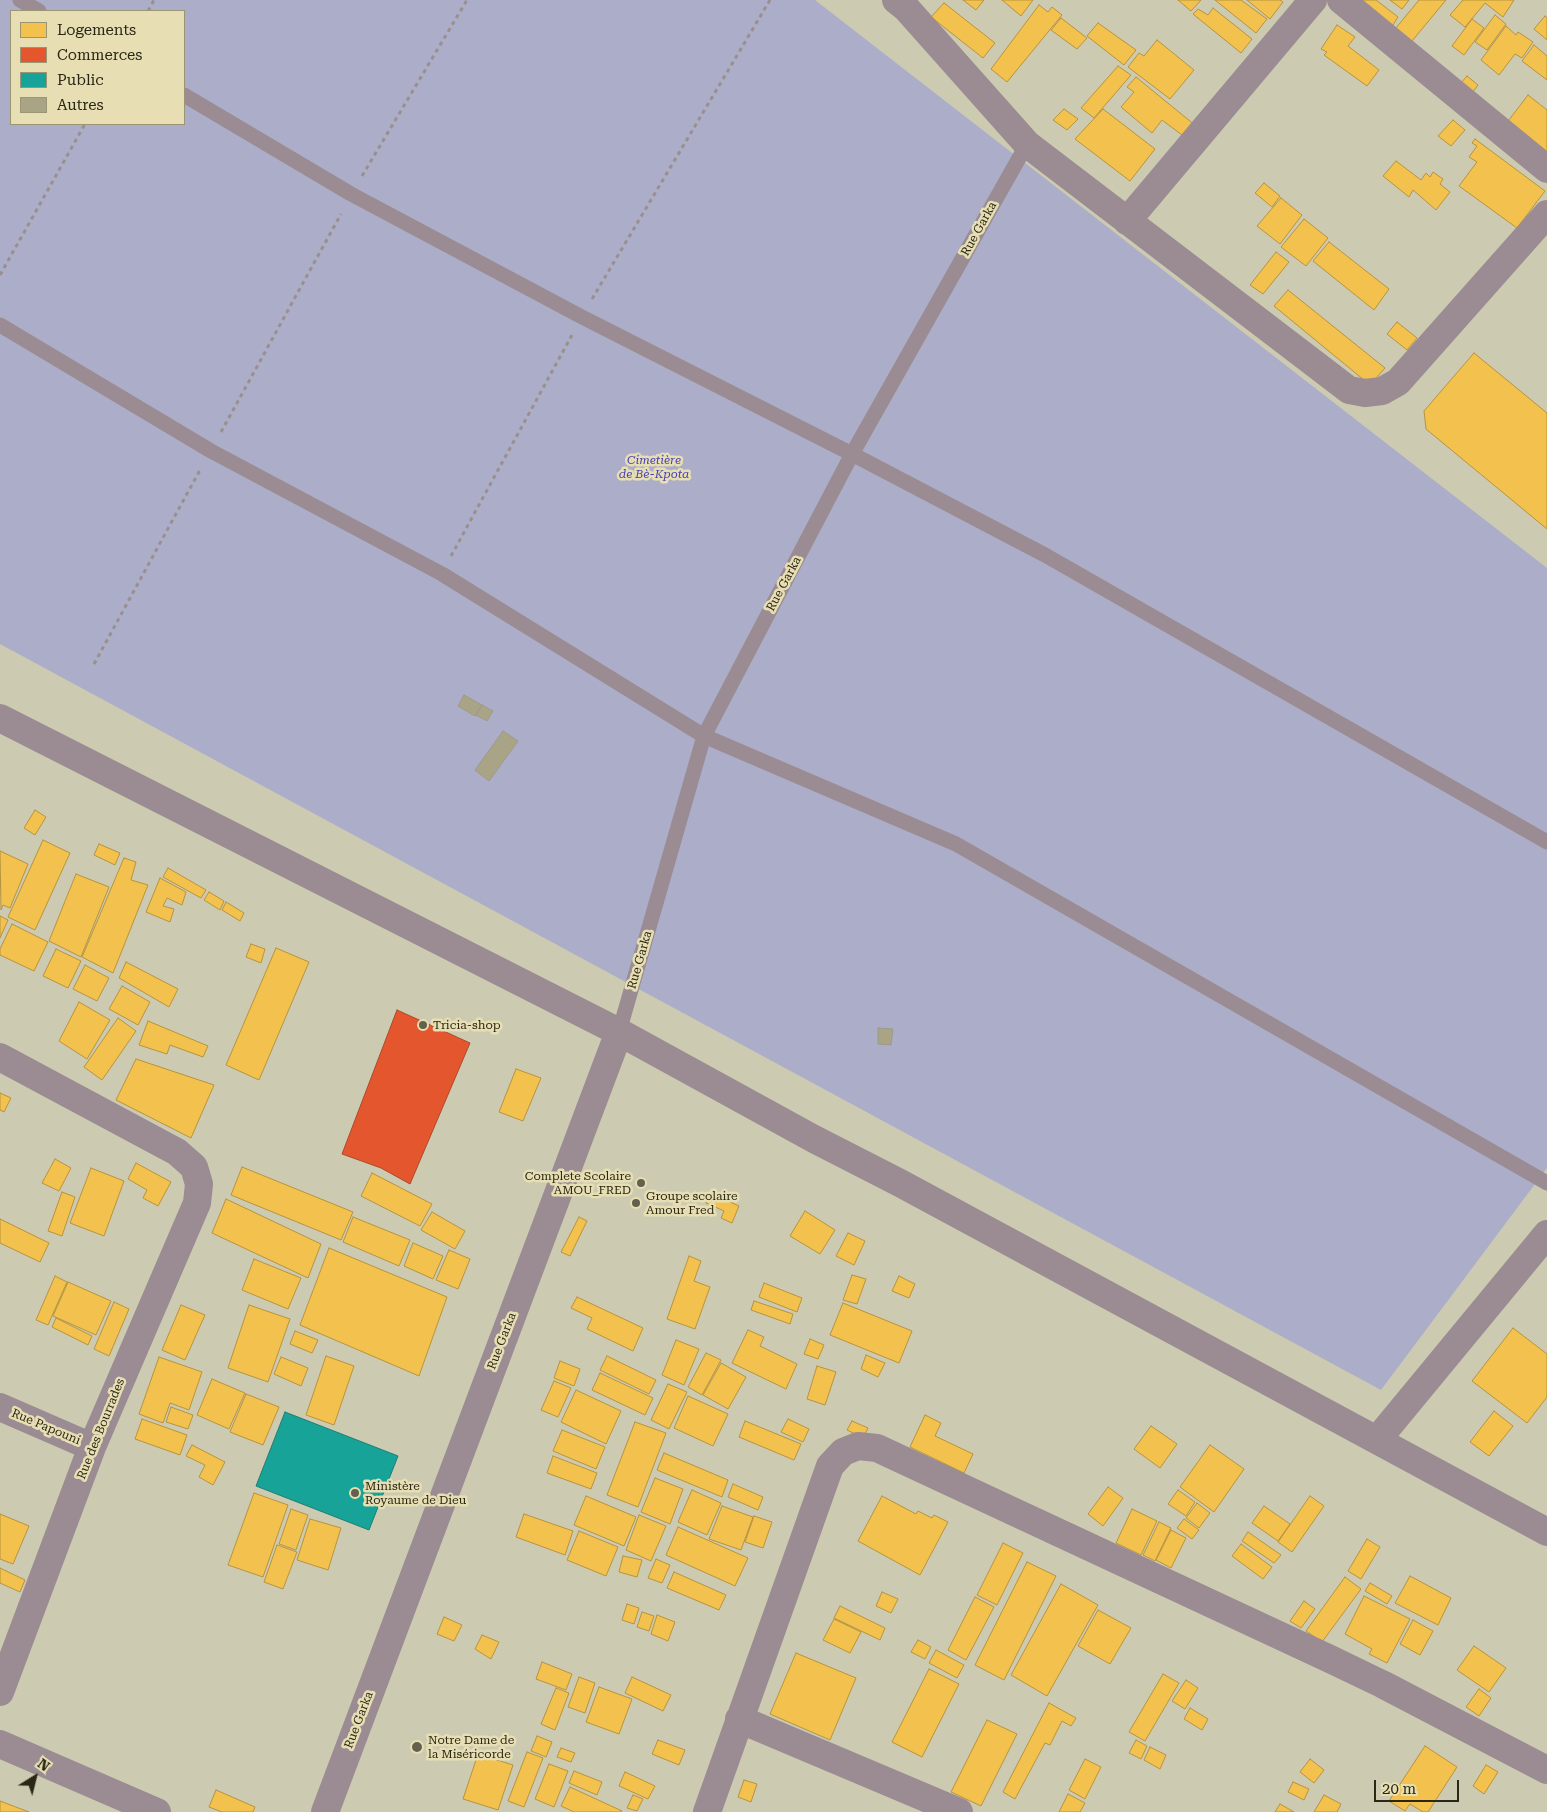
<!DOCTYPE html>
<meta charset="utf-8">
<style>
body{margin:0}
#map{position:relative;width:1547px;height:1812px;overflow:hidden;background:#cdcab2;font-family:"Roboto Serif",serif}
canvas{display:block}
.legend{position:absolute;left:10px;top:10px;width:175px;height:115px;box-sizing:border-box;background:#e7dfb3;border:1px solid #9b9574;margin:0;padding:6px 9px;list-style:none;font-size:15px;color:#2a2716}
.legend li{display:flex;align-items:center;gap:10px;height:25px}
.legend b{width:25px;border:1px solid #9b9574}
.north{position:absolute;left:10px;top:1752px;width:50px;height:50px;-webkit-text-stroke:4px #e7dfb3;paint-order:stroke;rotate:36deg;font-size:14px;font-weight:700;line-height:20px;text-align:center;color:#2a2716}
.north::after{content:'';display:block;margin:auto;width:18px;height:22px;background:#2a2716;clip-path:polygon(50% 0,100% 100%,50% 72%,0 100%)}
.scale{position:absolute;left:1374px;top:1780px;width:85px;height:22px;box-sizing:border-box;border:2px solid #2a2716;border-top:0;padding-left:6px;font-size:15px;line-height:18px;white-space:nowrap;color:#2a2716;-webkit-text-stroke:4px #e7dfb3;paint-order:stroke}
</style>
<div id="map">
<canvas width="1547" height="1812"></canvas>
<ul class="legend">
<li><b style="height:14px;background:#f2c14e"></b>Logements</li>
<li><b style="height:14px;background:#e4572e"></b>Commerces</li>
<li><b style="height:14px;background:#17a398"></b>Public</li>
<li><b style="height:14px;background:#a9a485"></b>Autres</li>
</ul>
<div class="north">N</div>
<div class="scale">20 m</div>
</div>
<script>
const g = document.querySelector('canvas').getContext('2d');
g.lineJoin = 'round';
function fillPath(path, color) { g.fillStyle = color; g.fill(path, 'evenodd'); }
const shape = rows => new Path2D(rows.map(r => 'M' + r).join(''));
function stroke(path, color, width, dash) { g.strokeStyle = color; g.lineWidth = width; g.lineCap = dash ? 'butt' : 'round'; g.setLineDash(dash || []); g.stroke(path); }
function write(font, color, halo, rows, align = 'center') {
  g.font = font + ' "Roboto Serif",serif'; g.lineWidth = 5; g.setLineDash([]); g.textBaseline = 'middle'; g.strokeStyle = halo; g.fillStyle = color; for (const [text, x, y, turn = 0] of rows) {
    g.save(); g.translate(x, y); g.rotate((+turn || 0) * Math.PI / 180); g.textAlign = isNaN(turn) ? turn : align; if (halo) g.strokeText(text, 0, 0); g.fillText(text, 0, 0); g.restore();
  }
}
fillPath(shape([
 [0,0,815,0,1547,568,1547,1168,1381,1390,0,644],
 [11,11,184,11,184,124,11,124]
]), '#acaec9');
const homes = shape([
 [963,0,984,0,976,10,963,0],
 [1002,0,1033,0,1021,16,1002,0],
 [1178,0,1201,0,1191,11,1178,0],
 [1215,0,1241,0,1267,19,1256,33,1215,0],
 [1247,0,1280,0,1283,2,1270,19,1247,0],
 [1363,0,1376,0,1398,17,1388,33,1357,9,1363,0],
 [1390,0,1409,0,1402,9,1390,0],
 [1419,0,1446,0,1407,47,1391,34,1419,0],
 [1463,0,1514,0,1503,17,1485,3,1465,27,1450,15,1463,0],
 [944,3,995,43,983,58,931,17,944,3],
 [1039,5,1048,12,1052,7,1062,15,1007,82,991,69,1039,5],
 [1213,8,1252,39,1241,53,1193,14,1198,9,1208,15,1213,8],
 [1495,15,1506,24,1487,50,1475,42,1495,15],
 [1545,16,1547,18,1547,40,1534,29,1545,16],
 [1061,18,1087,38,1077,49,1051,30,1061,18],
 [1472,19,1484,28,1464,55,1452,46,1472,19],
 [1098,23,1136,50,1124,65,1087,36,1098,23],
 [1337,25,1355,37,1348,46,1379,70,1367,86,1324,55,1327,52,1321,49,1337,25],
 [1506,26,1516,35,1518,32,1533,42,1522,58,1515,54,1499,75,1481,60,1506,26],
 [1157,40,1194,70,1170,99,1128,67,1139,53,1144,56,1157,40],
 [1534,45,1547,56,1547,80,1522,61,1534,45],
 [1118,66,1131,75,1094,118,1081,108,1118,66],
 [1467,76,1478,85,1466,101,1454,91,1467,76],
 [1136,77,1196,126,1186,138,1162,120,1152,133,1121,107,1134,92,1127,87,1136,77],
 [1528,95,1547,110,1547,164,1502,129,1528,95],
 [1064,109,1078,119,1067,130,1053,120,1064,109],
 [1103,109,1155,149,1130,181,1075,139,1103,109],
 [1453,120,1465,130,1451,146,1438,136,1453,120],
 [1475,139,1545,191,1517,228,1459,186,1477,162,1469,157,1477,146,1472,143,1475,139],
 [1396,161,1421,180,1426,173,1430,177,1433,172,1443,179,1440,184,1450,192,1436,210,1413,190,1409,197,1383,176,1396,161],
 [1264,183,1280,196,1272,207,1255,193,1264,183],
 [1281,198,1302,215,1280,244,1257,226,1281,198],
 [1304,219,1328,238,1306,266,1281,247,1304,219],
 [1329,242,1389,289,1374,310,1313,261,1329,242],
 [1276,252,1289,262,1263,294,1250,285,1276,252],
 [1288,290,1385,368,1370,385,1274,306,1288,290],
 [1397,322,1417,338,1407,350,1387,334,1397,322],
 [1474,353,1547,413,1547,529,1426,429,1424,411,1474,353],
 [35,810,46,817,35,835,24,828,35,810],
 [43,840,70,853,35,930,8,917,43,840],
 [99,844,120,853,115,865,94,855,99,844],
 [0,851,28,864,10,908,3,905,1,910,0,851],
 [124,858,136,862,131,880,148,885,113,973,82,957,124,858],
 [168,868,206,890,201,898,163,877,168,868],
 [76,874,109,887,81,957,49,941,76,874],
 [160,878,186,892,182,905,167,898,163,906,174,909,170,922,146,912,160,878],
 [209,892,224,901,220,910,204,900,209,892],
 [226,902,244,913,240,921,222,910,226,902],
 [0,916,8,920,0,938,0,916],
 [12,924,48,942,34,971,0,955,0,949,12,924],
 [251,944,265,949,261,963,246,957,251,944],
 [276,948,309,962,259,1080,226,1065,276,948],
 [56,949,81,961,68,988,43,976,56,949],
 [126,962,178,989,169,1007,119,978,126,962],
 [85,965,109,978,97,1001,73,989,85,965],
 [122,986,150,1002,138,1025,109,1009,122,986],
 [79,1002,110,1020,87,1059,59,1041,79,1002],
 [118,1018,136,1031,102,1080,84,1067,118,1018],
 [148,1021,208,1046,203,1057,170,1045,167,1054,139,1045,148,1021],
 [136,1059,214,1085,191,1138,116,1100,136,1059],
 [516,1069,541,1078,523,1121,499,1112,516,1069],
 [0,1093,11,1098,4,1112,0,1110,0,1093],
 [55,1159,71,1168,59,1191,42,1183,55,1159],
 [136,1163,171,1182,158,1206,143,1198,147,1190,128,1179,136,1163],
 [242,1167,353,1212,341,1240,231,1195,242,1167],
 [91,1168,124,1181,104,1236,70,1223,91,1168],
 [372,1173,432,1204,420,1226,361,1196,372,1173],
 [62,1192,75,1197,62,1236,48,1231,62,1192],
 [710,1193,739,1206,732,1223,721,1218,724,1211,706,1203,710,1193],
 [226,1199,321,1244,308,1278,212,1233,226,1199],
 [805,1211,835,1230,820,1254,790,1236,805,1211],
 [432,1212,465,1231,455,1249,421,1230,432,1212],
 [353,1217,410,1240,399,1266,343,1242,353,1217],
 [579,1217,587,1221,570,1256,561,1252,579,1217],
 [0,1219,49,1243,40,1262,0,1243,0,1219],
 [848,1233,865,1241,854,1265,836,1256,848,1233],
 [413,1243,443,1256,433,1279,404,1266,413,1243],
 [329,1248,447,1297,419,1376,300,1325,329,1248],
 [449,1250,470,1259,458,1289,436,1280,449,1250],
 [689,1256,701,1261,694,1281,710,1287,695,1329,667,1319,689,1256],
 [254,1259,301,1278,288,1309,242,1290,254,1259],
 [852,1275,866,1279,857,1304,843,1300,852,1275],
 [55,1276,67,1282,48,1325,36,1320,55,1276],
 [899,1276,915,1284,909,1298,892,1291,899,1276],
 [68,1282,111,1301,96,1335,53,1316,68,1282],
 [764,1283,802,1298,797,1312,759,1297,764,1283],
 [577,1297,643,1328,633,1351,587,1329,592,1318,571,1308,577,1297],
 [754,1301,793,1314,790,1324,751,1310,754,1301],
 [114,1302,129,1309,109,1356,94,1349,114,1302],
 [843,1303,912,1331,899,1363,830,1335,843,1303],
 [181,1305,205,1315,185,1360,162,1350,181,1305],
 [249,1305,290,1319,268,1382,228,1368,249,1305],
 [56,1318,92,1336,88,1345,52,1327,56,1318],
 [1513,1328,1547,1354,1547,1397,1527,1423,1472,1381,1513,1328],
 [748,1330,764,1337,760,1346,797,1364,786,1389,732,1363,748,1330],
 [295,1331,318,1340,312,1353,290,1344,295,1331],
 [810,1339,824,1345,818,1359,804,1354,810,1339],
 [676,1340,699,1349,684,1385,662,1375,676,1340],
 [706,1353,721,1360,702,1395,688,1387,706,1353],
 [866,1355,885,1363,878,1377,861,1369,866,1355],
 [326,1356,354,1366,334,1425,306,1415,326,1356],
 [607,1356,656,1380,649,1394,600,1370,607,1356],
 [159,1357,202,1372,189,1410,170,1403,163,1423,139,1414,159,1357],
 [281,1357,308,1368,301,1386,274,1374,281,1357],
 [560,1361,580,1369,574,1386,554,1378,560,1361],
 [721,1363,746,1377,728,1409,703,1395,721,1363],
 [817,1366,836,1372,825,1405,807,1399,817,1366],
 [600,1373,653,1398,645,1415,592,1390,600,1373],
 [212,1379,245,1393,229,1429,197,1415,212,1379],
 [554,1381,571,1388,558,1417,541,1410,554,1381],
 [668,1384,687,1392,669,1429,651,1420,668,1384],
 [576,1390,621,1411,606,1444,561,1422,576,1390],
 [246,1394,279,1407,263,1445,230,1432,246,1394],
 [688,1396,728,1414,713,1446,674,1428,688,1396],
 [171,1407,193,1415,188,1429,166,1422,171,1407],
 [1494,1411,1513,1426,1489,1456,1470,1442,1494,1411],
 [925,1415,941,1423,935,1436,973,1454,964,1473,910,1447,925,1415],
 [142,1419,187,1435,180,1455,135,1439,142,1419],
 [788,1419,809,1429,803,1442,781,1432,788,1419],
 [745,1421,801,1444,794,1460,739,1437,745,1421],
 [852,1421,868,1428,863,1438,847,1430,852,1421],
 [635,1422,666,1433,638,1507,607,1495,635,1422],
 [1151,1426,1177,1444,1160,1468,1134,1449,1151,1426],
 [562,1430,605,1447,596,1469,553,1451,562,1430],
 [192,1445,225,1462,213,1485,199,1477,205,1465,186,1456,192,1445],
 [1210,1445,1244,1469,1214,1512,1180,1487,1210,1445],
 [664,1453,728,1480,722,1497,657,1470,664,1453],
 [553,1456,597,1473,591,1489,547,1473,553,1456],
 [655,1478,683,1489,670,1524,641,1512,655,1478],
 [733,1484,763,1497,758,1510,728,1497,733,1484],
 [1108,1487,1123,1498,1103,1526,1088,1514,1108,1487],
 [692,1490,721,1503,707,1535,678,1522,692,1490],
 [1178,1490,1195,1502,1186,1516,1168,1504,1178,1490],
 [254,1493,288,1505,263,1577,228,1565,254,1493],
 [586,1496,636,1517,624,1546,574,1525,586,1496],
 [882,1496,916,1514,918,1511,932,1518,934,1515,948,1522,920,1575,858,1541,882,1496],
 [1310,1496,1324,1506,1292,1552,1278,1542,1310,1496],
 [1197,1503,1210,1513,1199,1528,1186,1518,1197,1503],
 [722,1506,753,1517,741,1550,709,1539,722,1506],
 [1264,1506,1290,1524,1278,1541,1252,1523,1264,1506],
 [291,1509,308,1515,296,1550,279,1544,291,1509],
 [1132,1509,1157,1521,1141,1555,1116,1543,1132,1509],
 [0,1514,29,1526,13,1564,0,1559,0,1514],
 [524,1514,573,1531,565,1555,516,1537,524,1514],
 [639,1515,666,1526,651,1561,626,1550,639,1515],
 [754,1516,772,1522,763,1548,745,1542,754,1516],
 [310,1519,341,1528,328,1570,297,1560,310,1519],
 [1184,1519,1199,1530,1192,1539,1177,1528,1184,1519],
 [1159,1522,1171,1528,1155,1561,1143,1555,1159,1522],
 [678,1527,748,1558,735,1586,666,1555,678,1527],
 [1171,1530,1186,1538,1171,1568,1156,1560,1171,1530],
 [579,1531,618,1547,606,1576,567,1560,579,1531],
 [1248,1532,1281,1555,1274,1563,1242,1541,1248,1532],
 [1367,1539,1380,1547,1361,1579,1348,1571,1367,1539],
 [1003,1543,1023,1553,997,1605,977,1595,1003,1543],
 [1241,1544,1272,1567,1263,1579,1232,1556,1241,1544],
 [277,1545,297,1552,283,1589,264,1582,277,1545],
 [623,1556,642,1560,637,1577,619,1572,623,1556],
 [656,1559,670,1565,662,1583,648,1578,656,1559],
 [1027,1562,1056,1576,1004,1680,975,1665,1027,1562],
 [0,1568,25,1580,20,1592,0,1583,0,1568],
 [674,1572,726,1595,719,1610,667,1588,674,1572],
 [1410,1576,1451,1598,1438,1625,1395,1603,1410,1576],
 [1345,1577,1361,1589,1322,1642,1306,1631,1345,1577],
 [1370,1583,1392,1596,1387,1604,1365,1591,1370,1583],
 [1061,1584,1098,1605,1047,1696,1011,1675,1061,1584],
 [882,1592,898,1599,891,1613,876,1606,882,1592],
 [1364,1596,1410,1619,1387,1663,1369,1654,1372,1649,1345,1634,1364,1596],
 [975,1597,994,1607,966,1660,948,1650,975,1597],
 [1304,1601,1315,1609,1301,1628,1290,1621,1304,1601],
 [627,1604,639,1608,634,1624,622,1620,627,1604],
 [840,1606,885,1628,880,1640,834,1618,840,1606],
 [1098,1610,1131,1628,1110,1664,1078,1646,1098,1610],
 [642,1612,654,1616,649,1631,637,1627,642,1612],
 [657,1615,675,1622,668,1641,651,1634,657,1615],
 [444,1617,462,1625,454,1641,437,1634,444,1617],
 [834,1619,861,1632,850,1653,823,1640,834,1619],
 [1413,1620,1433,1631,1420,1655,1400,1644,1413,1620],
 [482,1635,499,1642,491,1659,475,1649,482,1635],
 [918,1640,931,1647,925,1659,911,1652,918,1640],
 [1474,1646,1506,1668,1489,1692,1457,1670,1474,1646],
 [936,1650,964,1665,957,1678,929,1663,936,1650],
 [796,1653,856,1678,830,1740,770,1714,796,1653],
 [542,1662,572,1674,566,1690,536,1679,542,1662],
 [929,1669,959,1684,922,1757,892,1742,929,1669],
 [1163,1674,1179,1683,1145,1741,1129,1732,1163,1674],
 [579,1677,595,1683,585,1713,568,1707,579,1677],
 [632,1677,671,1695,663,1711,625,1693,632,1677],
 [1186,1680,1198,1688,1185,1709,1172,1701,1186,1680],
 [599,1687,632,1699,619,1734,586,1722,599,1687],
 [556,1688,569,1693,555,1730,541,1724,556,1688],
 [1479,1689,1491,1698,1479,1716,1466,1707,1479,1689],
 [1049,1703,1076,1718,1071,1726,1062,1721,1050,1745,1045,1743,1015,1799,1003,1792,1049,1703],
 [1190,1708,1208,1719,1202,1730,1184,1719,1190,1708],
 [987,1720,1017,1734,981,1806,951,1792,987,1720],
 [537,1736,552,1742,546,1757,531,1751,537,1736],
 [658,1740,685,1750,679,1765,652,1754,658,1740],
 [1136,1740,1147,1746,1141,1759,1129,1753,1136,1740],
 [1425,1746,1457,1767,1428,1812,1423,1812,1410,1804,1405,1811,1389,1801,1425,1746],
 [1150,1747,1166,1755,1160,1769,1144,1760,1150,1747],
 [561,1748,575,1753,571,1762,557,1757,561,1748],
 [527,1752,543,1758,524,1807,508,1801,527,1752],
 [478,1754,513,1765,498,1810,463,1799,478,1754],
 [1085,1759,1101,1767,1085,1799,1069,1790,1085,1759],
 [1310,1759,1324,1770,1314,1783,1300,1772,1310,1759],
 [549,1764,568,1771,554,1807,535,1799,549,1764],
 [1486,1765,1498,1772,1484,1794,1473,1786,1486,1765],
 [574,1771,602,1782,597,1795,569,1783,574,1771],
 [625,1772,655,1786,648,1799,619,1786,625,1772],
 [744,1780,757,1784,751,1802,738,1797,744,1780],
 [1293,1782,1309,1789,1304,1800,1288,1792,1293,1782],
 [570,1787,622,1811,621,1812,574,1812,561,1806,570,1787],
 [216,1790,255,1807,253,1812,222,1812,209,1807,216,1790],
 [1068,1794,1085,1803,1080,1812,1059,1812,1068,1794],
 [633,1795,643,1799,637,1811,627,1808,633,1795],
 [1324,1795,1341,1804,1337,1812,1314,1812,1324,1795],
 [0,1801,29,1812,0,1812,0,1801],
 [1280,1804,1294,1812,1275,1812,1280,1804]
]);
fillPath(homes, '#f2c14e');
stroke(homes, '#b6933d', 1);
const shops = shape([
 [397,1010,470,1043,410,1184,381,1168,342,1154,397,1010]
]);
fillPath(shops, '#e4572e');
stroke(shops, '#ac4927', 1);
const public = shape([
 [285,1412,398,1456,369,1530,256,1486,285,1412]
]);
fillPath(public, '#17a398');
stroke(public, '#1d7e71', 1);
const building = shape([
 [464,695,482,705,475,716,458,706,464,695],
 [482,705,493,711,487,721,476,715,482,705],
 [503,731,518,741,489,781,475,770,503,731],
 [878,1028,893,1029,891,1045,878,1044,878,1028]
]);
fillPath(building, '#a9a485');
stroke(building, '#9d9a88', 1);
stroke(shape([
 [148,11,154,0],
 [362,176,467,0],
 [0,275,85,124],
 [592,299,770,0],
 [221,432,341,214],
 [451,556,572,335],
 [94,664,200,470]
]), '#99908e', 3, [4, 4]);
stroke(shape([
 [20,0,39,11],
 [184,95,351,194,582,317,852,454,1045,555,1547,842],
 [0,325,211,451,442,574,704,736,956,844,1547,1183],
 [619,1032,704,736,852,454,1027,144]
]), '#9a8c92', 15);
stroke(shape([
 [896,0,906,8,1027,144,1349,390,1365,393,1382,391,1398,382,1547,214],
 [1341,0,1547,169],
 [1127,221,1313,0],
 [0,718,619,1032,814,1139,900,1183,1547,1532],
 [0,1057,177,1152,194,1167,199,1184,197,1203,92,1447,0,1692],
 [0,1407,92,1447],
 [1377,1440,1547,1234],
 [739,1719,959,1812],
 [0,1744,157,1812],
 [325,1812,619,1032],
 [707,1812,830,1466,843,1452,858,1446,877,1448,1330,1659,1382,1684,1547,1770]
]), '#9a8c92', 28);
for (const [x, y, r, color] of [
 [423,1025,5,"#63604d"],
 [641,1183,5,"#63604d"],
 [636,1203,5,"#63604d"],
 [355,1493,5,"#63604d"],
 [417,1747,6,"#63604d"]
]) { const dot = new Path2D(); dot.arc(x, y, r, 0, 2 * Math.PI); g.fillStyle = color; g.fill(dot); stroke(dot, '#e7dfb3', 2); }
write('12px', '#2a2716', '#e7dfb3', [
 ["Rue Garka",979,229,-61],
 ["Rue Garka",784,584,-62],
 ["Rue Garka",640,960,-74],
 ["Rue Garka",502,1341,-69],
 ["Rue Papouni",46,1427,23],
 ["Rue des Bourrades",101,1429,-68],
 ["Rue Garka",359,1720,-69]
]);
write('italic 12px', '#473fb9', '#e7dfb3', [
 ["Cimetière",654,460],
 ["de Bè-Kpota",654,474]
]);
write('12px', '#2a2716', '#e7dfb3', [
 ["Tricia-shop",433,1025],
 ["Complete Scolaire",631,1176,"right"],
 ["AMOU_FRED",631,1190,"right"],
 ["Groupe scolaire",646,1196],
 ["Amour Fred",646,1210],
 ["Ministère",365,1486],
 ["Royaume de Dieu",365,1500],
 ["Notre Dame de",428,1740],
 ["la Miséricorde",428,1754]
], 'left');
</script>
